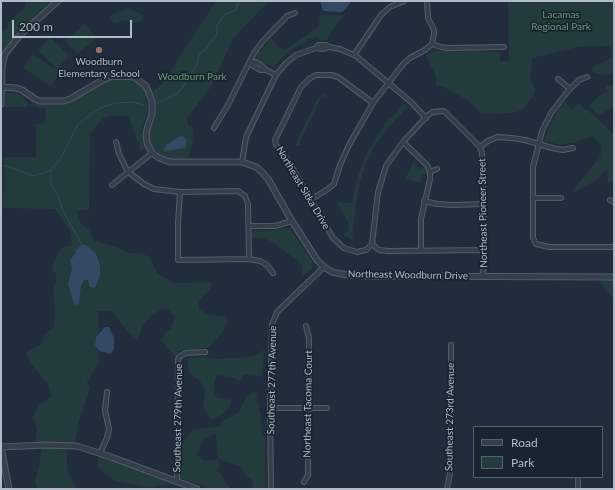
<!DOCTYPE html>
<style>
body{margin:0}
#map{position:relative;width:615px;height:490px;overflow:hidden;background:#212d3c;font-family:Lato,sans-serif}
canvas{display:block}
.frame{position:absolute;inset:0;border:2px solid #b0bac8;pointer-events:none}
.legend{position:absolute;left:473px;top:426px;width:130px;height:52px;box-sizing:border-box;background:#1a2431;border:1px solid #56606d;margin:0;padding:5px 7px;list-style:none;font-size:12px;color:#b0bac8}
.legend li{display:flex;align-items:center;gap:8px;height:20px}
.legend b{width:20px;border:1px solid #56606d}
.scale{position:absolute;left:12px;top:20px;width:120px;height:18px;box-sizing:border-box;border:2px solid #b0bac8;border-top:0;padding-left:5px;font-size:12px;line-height:14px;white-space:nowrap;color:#b0bac8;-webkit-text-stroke:3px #1a2431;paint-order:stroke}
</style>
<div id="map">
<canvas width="615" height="490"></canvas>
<div class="frame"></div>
<ul class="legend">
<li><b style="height:5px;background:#353f4c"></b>Road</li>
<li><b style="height:11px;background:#233b3d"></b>Park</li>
</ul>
<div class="scale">200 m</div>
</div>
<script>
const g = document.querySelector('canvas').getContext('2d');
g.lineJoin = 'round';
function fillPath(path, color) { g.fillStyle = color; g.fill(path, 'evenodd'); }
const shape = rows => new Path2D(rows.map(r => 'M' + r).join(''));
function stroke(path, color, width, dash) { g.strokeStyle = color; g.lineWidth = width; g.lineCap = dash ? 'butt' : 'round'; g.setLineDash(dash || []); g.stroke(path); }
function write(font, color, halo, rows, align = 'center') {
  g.font = font + ' Lato,sans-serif'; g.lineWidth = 3.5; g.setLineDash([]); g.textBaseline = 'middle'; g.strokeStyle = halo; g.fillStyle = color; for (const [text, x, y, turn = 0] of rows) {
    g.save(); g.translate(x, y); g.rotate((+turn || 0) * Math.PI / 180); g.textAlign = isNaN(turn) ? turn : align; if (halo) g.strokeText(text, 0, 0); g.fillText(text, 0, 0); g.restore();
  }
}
fillPath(shape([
 [26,1,54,1,8,46,1,62,1,32,7,29,8,22,24,9],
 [216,1,269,1,234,37,210,88,187,118,188,126,194,128,192,145,188,158,170,158,163,156,157,152,151,146,149,139,149,130,154,111,152,92,162,84],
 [508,1,614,1,614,72,607,75,594,73,592,70,594,65,604,62,612,57,610,46,578,47,532,58,530,78,535,89,533,97,522,110,513,113,481,114,468,100,443,87,436,86,436,77,426,55,435,51,500,52,500,61,509,61],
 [130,8,144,16,142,20,135,23,122,20,116,23,112,22,110,19,112,14],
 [321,15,345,15,332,30,327,41,319,41,319,37,308,39,307,41,307,43,292,49,283,57,274,67,257,60,257,55,271,39,280,48,285,50,318,27],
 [85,24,97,38,77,54,65,40],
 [50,37,69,56,57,69,38,50],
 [32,54,60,72,51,86,23,68],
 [123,78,134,80,142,86,146,95,148,109,141,132,143,144,145,149,140,152,140,147,128,116,110,116,103,118,90,134,89,210,77,210,80,222,89,230,95,241,117,247,129,253,141,253,150,257,157,273,174,283,212,282,211,289,199,300,199,309,207,314,224,317,228,322,222,333,209,347,179,351,175,357,161,340,166,332,171,329,175,316,169,310,162,309,152,315,143,324,138,340,128,332,112,311,98,311,99,328,95,346,98,352,100,361,87,381,90,388,79,421,75,443,35,442,37,429,33,418,38,405,51,397,48,384,30,362,26,353,33,348,41,345,44,335,54,327,55,311,53,288,56,282,56,274,52,269,54,262,61,248,72,245,70,230,55,209,3,208,4,157,36,157,36,124,43,124,46,120,45,108,30,107,32,102,39,104,63,104,79,97,106,81],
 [76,250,100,276,97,281,84,279,81,286,79,299,74,305,68,284,72,269,70,260,74,255],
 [614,84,614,106,599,116,589,106,599,96,608,91,605,86],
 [6,93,16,93,21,95,28,102,27,107,5,107],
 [323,93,328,99,322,96,300,142,301,146,295,145,318,97,320,97],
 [564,102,572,109,579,104,595,116,614,135,614,180,608,184,607,169,595,181,574,192,573,190,600,157,602,145,592,136,573,143,570,143,561,145,544,141,549,126],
 [404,103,408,107,393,122,376,144,367,161,360,181,356,203,352,241,343,234,349,231,349,224,337,202,352,203,358,175,367,152,389,118,390,119],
 [416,157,418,159,414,163,420,169,424,165,428,174,422,175,421,183,405,179],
 [290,228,312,261,313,266,311,270,302,276,302,266,298,261,272,242,266,239,252,238,252,233,254,230,269,231],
 [601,279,614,279,614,299,605,290],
 [264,350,262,377,244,374,240,381,231,377,218,375,215,380,214,392,217,398,232,400,230,407,220,416,211,419,206,412,203,404,205,391,200,381,189,373,187,359,200,357,218,359,225,358,240,358,254,356],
 [255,391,261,415,262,433,265,440,265,489,253,489,253,481,246,476,240,466,218,459,220,464,217,471,222,475,224,481,231,489,210,489,180,478,180,448,192,430,220,426,223,421,239,412,246,397],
 [216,434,218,459,204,461,197,455,201,444,205,438],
 [43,447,67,448,67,470,77,489,37,489,35,482],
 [98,455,174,483,150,488,116,481,106,475,98,467]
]), '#233b3d');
fillPath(shape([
 [320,1,351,1,347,7,342,12,323,11],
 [182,136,187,140,185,148,165,151,164,148,167,145,178,137],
 [82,245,86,245,96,254,100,265,100,276,95,288,90,287,88,280,84,280,81,286,79,304,74,305,68,284,72,269,70,260,74,255,76,250],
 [105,327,109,327,114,338,114,348,111,354,99,351,95,346,96,337]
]), '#344964');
stroke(shape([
 [157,103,178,93,189,78,198,62,199,54,206,49,217,34,216,27,224,15,236,10,239,1],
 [4,166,7,166,34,176,51,170,61,158,78,124,100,108,116,103,132,102,143,105],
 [51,170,51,184,58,196,62,209,82,245]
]), '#344964', 1);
const minor = shape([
 [432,44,441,47,449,48,504,47],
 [316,48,322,49,329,47],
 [354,55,381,15,390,7,404,1],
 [249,63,255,62,261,65,266,70,276,75],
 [249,63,260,70,266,70],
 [587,77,579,80,568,91,551,113,542,131,533,167,533,238,536,244,549,247,614,247],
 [558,79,570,89],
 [214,128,228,105,254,53,262,42,287,16,295,13],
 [116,142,119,154,128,172,144,184,154,189,180,192,238,191,245,196,248,204,249,259],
 [403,142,427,165,430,172,430,179,421,219,421,251],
 [480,147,488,141,497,137,512,138,525,140,552,148,563,150,573,148],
 [242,162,246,137,276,75,286,63,296,55,316,48,318,45,326,45,329,47,340,49,356,56,411,102,426,118],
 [430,172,437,169],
 [112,185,152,153],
 [180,192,178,223,178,260,249,259,260,261,267,265,273,273],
 [533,198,561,198],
 [310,200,328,189,334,184,340,165,349,145,373,103,404,63,410,58,425,50,432,44,434,34,434,30,428,18,427,1],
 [610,200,614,202],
 [424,201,437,204,452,205,484,204],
 [249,226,275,226,292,221],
 [372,244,378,192,386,166,403,142,428,115,433,112,444,111,480,147,482,153,485,240,483,276],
 [372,244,366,250,357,252,344,248,333,238,289,162,276,145,275,140,301,87,309,79,316,75,331,75,338,77,373,103],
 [372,244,379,250,388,251,484,250],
 [270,408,327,408],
 [100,453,107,438,109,429,105,411,107,392],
 [177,482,178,360,179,357,186,353,205,352],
 [304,482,308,475,309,338,306,326],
 [271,489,270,408,272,325,277,312,324,267],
 [447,489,450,473,451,442,451,345],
 [578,489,578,477]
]);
const tertiary = shape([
 [1,87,16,88,22,90,35,99,40,101,64,101,70,99,101,81,109,77,123,76,134,77,146,86,152,101,152,114,147,129,146,135,147,143,152,153,159,158,170,162,242,162,256,167,262,172,268,179,292,221,317,260,324,267,332,272,347,275,367,276,614,277],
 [1,104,2,66,5,54,20,35,58,1],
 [1,447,46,445,77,446,111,457,197,489],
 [1,448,9,489]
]);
stroke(minor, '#535d6a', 6);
stroke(tertiary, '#535d6a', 7);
stroke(minor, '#353f4c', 4);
stroke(tertiary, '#353f4c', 5);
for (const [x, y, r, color] of [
 [99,50,4,"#8d6e63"]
]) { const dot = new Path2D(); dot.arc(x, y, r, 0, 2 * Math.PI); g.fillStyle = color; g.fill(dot); stroke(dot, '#1a2431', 1.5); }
write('10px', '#669a70', '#1a2431', [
 ["Lacamas",561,15],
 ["Regional Park",561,27],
 ["Woodburn Park",192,77]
]);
write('10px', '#b0bac8', '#1a2431', [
 ["Woodburn",99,62],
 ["Elementary School",99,74]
]);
write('10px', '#b0bac8', '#1a2431', [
 ["Northeast Sitka Drive",303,188,59],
 ["Northeast Pioneer Street",483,213,-91],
 ["Northeast Woodburn Drive",408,275,1],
 ["Southeast 277th Avenue",272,380,-89],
 ["Northeast Tacoma Court",308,404,-89],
 ["Southeast 273rd Avenue",450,417,-89],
 ["Southeast 279th Avenue",178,418,-89]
]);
</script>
